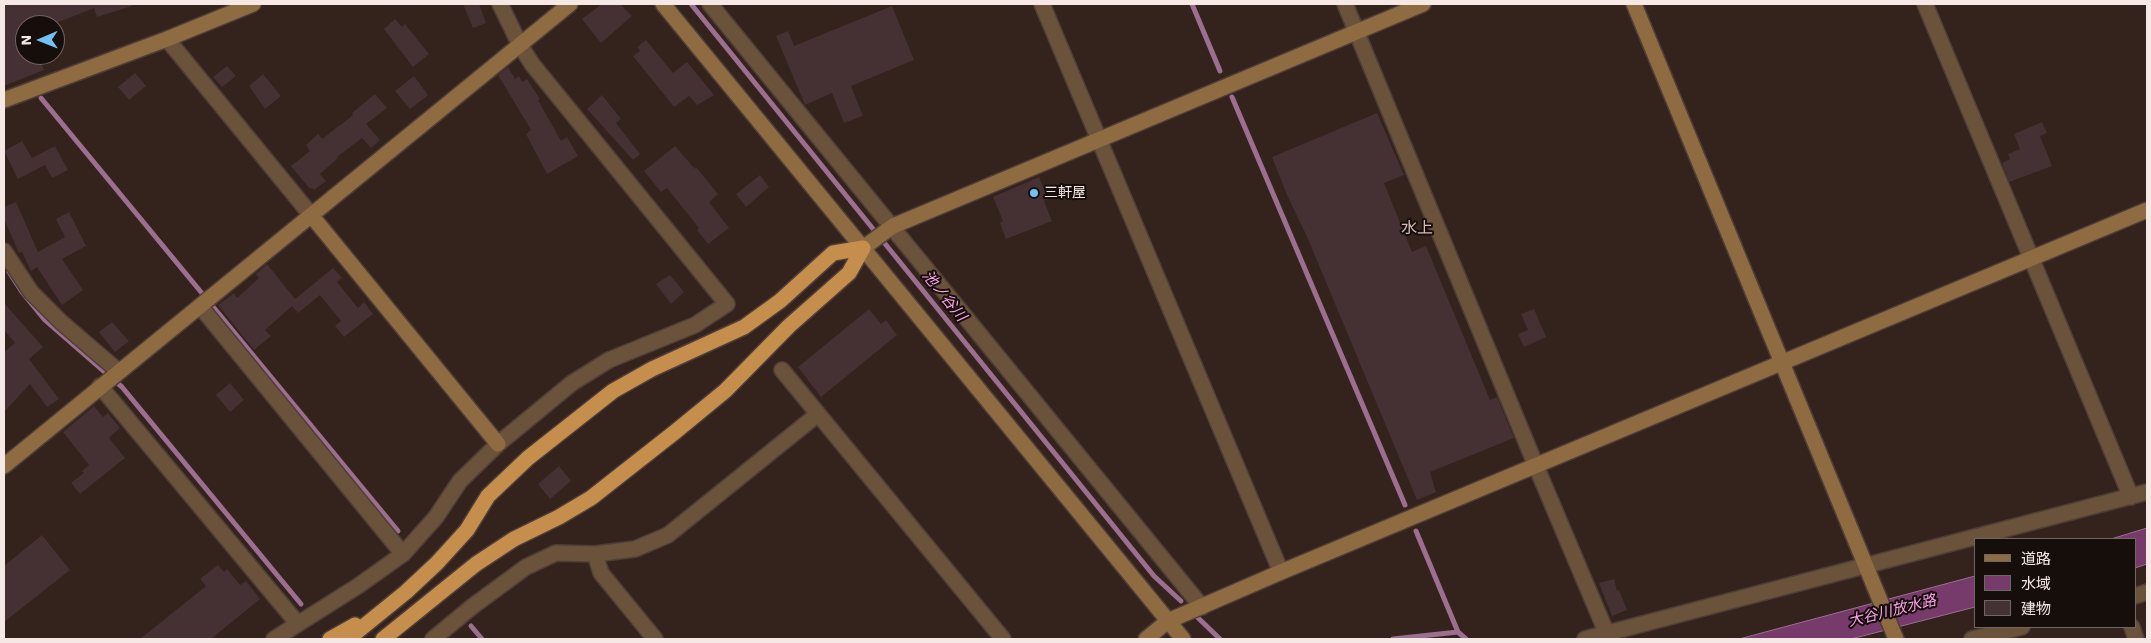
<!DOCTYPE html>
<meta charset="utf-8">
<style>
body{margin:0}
#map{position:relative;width:2151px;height:643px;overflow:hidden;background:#34221c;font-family:"Work Sans","Noto Sans JP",sans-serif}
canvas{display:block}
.frame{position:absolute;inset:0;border:5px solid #f6e9e5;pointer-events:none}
.legend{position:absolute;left:1974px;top:538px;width:162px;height:90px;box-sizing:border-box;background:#160e0b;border:1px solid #706662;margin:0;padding:6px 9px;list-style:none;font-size:15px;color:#f6e9e5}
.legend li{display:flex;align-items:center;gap:10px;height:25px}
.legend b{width:25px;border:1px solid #706662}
.north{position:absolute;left:15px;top:15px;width:50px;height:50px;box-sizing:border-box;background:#160e0b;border:1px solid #706662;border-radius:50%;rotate:269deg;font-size:14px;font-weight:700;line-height:20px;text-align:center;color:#f6e9e5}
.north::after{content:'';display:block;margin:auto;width:18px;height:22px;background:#72c1f5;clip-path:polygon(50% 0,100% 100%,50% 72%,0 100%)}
</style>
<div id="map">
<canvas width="2151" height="643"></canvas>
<div class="frame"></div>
<ul class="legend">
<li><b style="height:6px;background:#8f6b42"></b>道路</li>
<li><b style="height:14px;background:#763a6b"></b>水域</li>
<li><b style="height:14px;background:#453034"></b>建物</li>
</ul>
<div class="north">N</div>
</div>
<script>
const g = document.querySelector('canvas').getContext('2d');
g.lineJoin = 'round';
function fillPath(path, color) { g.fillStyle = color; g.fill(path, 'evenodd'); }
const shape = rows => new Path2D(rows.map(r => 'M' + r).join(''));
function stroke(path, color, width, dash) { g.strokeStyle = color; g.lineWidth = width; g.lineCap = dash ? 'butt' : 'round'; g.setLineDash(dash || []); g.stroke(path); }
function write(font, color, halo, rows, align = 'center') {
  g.font = font + ' "Work Sans","Noto Sans JP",sans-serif'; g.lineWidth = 4; g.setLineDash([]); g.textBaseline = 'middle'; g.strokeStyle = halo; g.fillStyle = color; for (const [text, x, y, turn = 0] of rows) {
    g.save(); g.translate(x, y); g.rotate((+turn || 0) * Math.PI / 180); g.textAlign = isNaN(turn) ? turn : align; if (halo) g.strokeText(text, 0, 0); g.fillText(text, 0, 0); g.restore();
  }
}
const water = shape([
 [2147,528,2147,564,2135,568,2135,539,2111,539,2147,528],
 [1975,576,1975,607,1851,639,1739,639,1975,576]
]);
fillPath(water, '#763a6b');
stroke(water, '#9c6e90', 1);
stroke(shape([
 [691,4,1154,576,1181,601],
 [1192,4,1220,71],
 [1232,97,1405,505],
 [41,98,398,531],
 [9,272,22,292,44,319,122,387,301,604],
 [1416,531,1458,632,1466,639],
 [1194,614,1220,639],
 [471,626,482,639],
 [1393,639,1458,632]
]), '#9c6e90', 5);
fillPath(shape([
 [4,4,131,4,132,6,97,17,94,8,51,25,25,25,25,55,38,55,44,70,4,86],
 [463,4,479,4,486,23,473,28],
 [602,4,620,4,632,16,601,43,582,19],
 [892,6,914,60,851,86,863,116,844,123,832,93,805,105,776,36,788,31,794,46],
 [395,19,402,27,405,24,429,54,413,67,384,29],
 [646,40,673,73,687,62,714,95,697,105,689,96,674,107,633,56,640,51,637,47],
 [227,66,236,76,222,87,213,77],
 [508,67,515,79,519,76,522,82,527,79,540,99,538,100,561,141,567,137,578,156,547,174,526,134,531,130,498,75],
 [135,73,146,86,129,100,118,87],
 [263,74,281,96,265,109,249,86],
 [414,76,428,95,410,109,395,91],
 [375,94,387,108,366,124,380,140,371,148,362,138,337,157,338,158,320,174,326,181,314,190,312,188,310,189,291,166,310,151,306,145,318,134,322,139,353,115,352,113],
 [602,95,621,119,616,123,640,154,633,160,587,109],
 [1377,113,1404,175,1384,183,1412,252,1426,246,1490,400,1497,397,1514,438,1430,472,1436,492,1417,500,1308,239,1287,195,1272,157],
 [2042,122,2047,133,2040,136,2052,166,2009,182,2002,163,2010,159,2008,154,2020,149,2014,134],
 [22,141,32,158,55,146,68,170,52,178,45,165,18,179,4,151],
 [675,146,695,169,696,167,718,194,709,202,729,228,708,244,697,230,699,228,667,188,661,192,644,171],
 [760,175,769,187,746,207,736,194],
 [1039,177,1048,199,1044,201,1052,221,1006,239,1000,223,1003,221,993,197],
 [16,202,38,252,65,237,56,219,69,212,86,246,62,259,83,290,62,305,37,267,31,271,22,252,19,253,4,219,4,207],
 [267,264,295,299,333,268,342,278,337,282,358,308,364,302,373,314,344,337,335,326,341,321,320,295,298,313,292,306,265,330,271,336,254,350,218,305,234,293,237,298,259,278,256,274],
 [670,275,684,292,671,304,656,284],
 [4,303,43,347,29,359,59,399,47,407,30,384,4,412,4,352,15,343,4,330],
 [869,309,881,324,886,320,897,335,821,397,798,367],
 [1534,309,1546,337,1524,347,1518,334,1528,330,1521,314],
 [112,322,129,341,115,352,99,332],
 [230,383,244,400,230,412,216,395],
 [94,406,103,417,108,413,120,428,109,438,125,458,80,494,71,483,84,473,82,471,89,465,63,432],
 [559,466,571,481,550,499,538,484],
 [42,535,70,570,4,622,4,566],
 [218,565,224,572,227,569,240,585,246,581,260,599,211,639,140,639,206,586,200,579],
 [1614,579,1617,591,1619,590,1627,610,1612,616,1599,583]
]), '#453034');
const street = shape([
 [710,4,1202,607],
 [1042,4,1281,572],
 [1345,4,1536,466,1607,634],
 [1925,4,2131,497],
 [167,39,311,215],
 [4,251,31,292,61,322,118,371],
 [200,306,403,554],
 [782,370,1003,639],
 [100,386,298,624],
 [595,554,601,573,655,639],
 [2135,596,2147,592],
 [2132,627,2136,639],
 [274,639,358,586,403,554,436,517,460,481,498,444,572,383,609,360,695,325,727,304,532,64,520,45,500,4],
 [433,639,473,606,526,567,556,553,595,554,635,549,668,535,818,414],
 [1585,639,2147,492],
 [1972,639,2022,627]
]);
const secondary = shape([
 [663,4,1183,639],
 [1634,4,1896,639],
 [4,100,167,39,253,4],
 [311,215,498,444],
 [863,248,893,226,1423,4],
 [4,466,570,4],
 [1146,639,1168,621,1281,572,2147,210]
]);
const highway = shape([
 [330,639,355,625],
 [348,639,406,592,437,563,467,530,488,496,528,458,613,391,652,369,744,327,780,301,833,253,863,248],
 [383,639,476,564,514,539,559,517,591,498,675,432,725,391,789,326,849,273,863,248]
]);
stroke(street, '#4f3e38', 18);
stroke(secondary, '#4f3e38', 18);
stroke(highway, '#4f3e38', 18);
stroke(street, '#6a533a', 15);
stroke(secondary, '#8f6b42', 15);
stroke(highway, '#c68e4c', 15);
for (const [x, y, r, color] of [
 [1034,193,5,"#72c1f5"]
]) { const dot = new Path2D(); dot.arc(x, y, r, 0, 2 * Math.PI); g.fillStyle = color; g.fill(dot); stroke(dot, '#160e0b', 2); }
write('14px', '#f6e9e5', '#160e0b', [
 ["三軒屋",1044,193]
], 'left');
write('italic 15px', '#fba2e9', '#160e0b', [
 ["池ノ谷川",944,296,51],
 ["大谷川放水路",1892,611,-14]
]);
write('16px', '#d5bcb5', '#160e0b', [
 ["水上",1417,228]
]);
</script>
